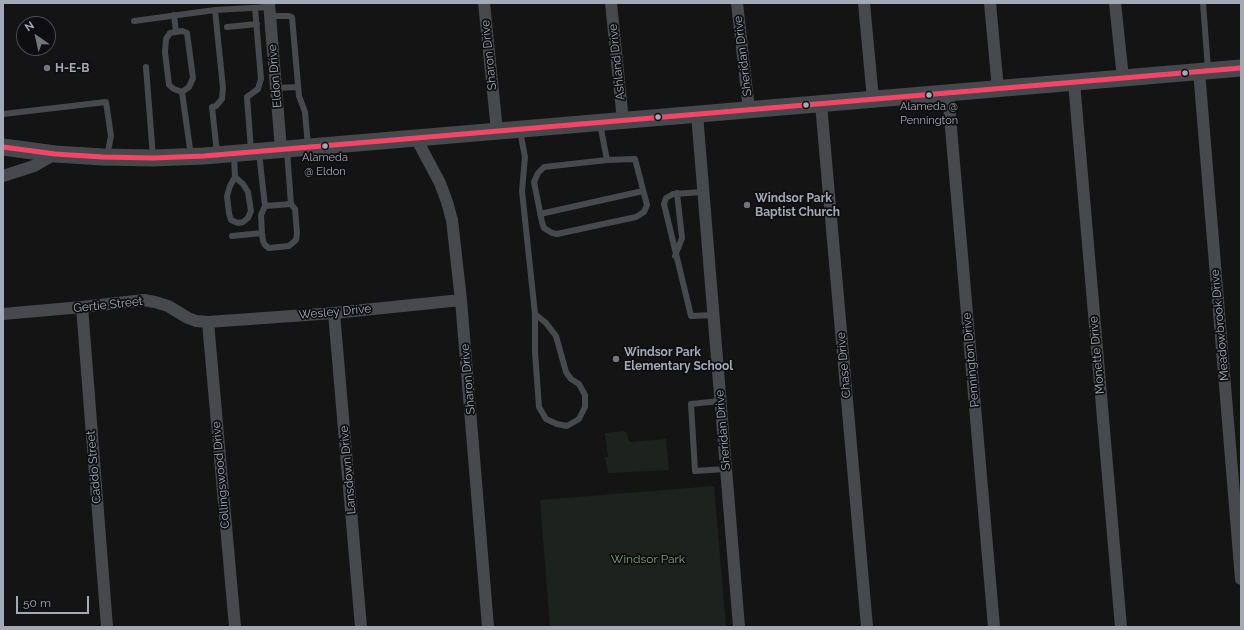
<!DOCTYPE html>
<style>
body{margin:0}
#map{position:relative;width:1244px;height:630px;overflow:hidden;background:#141414;font-family:Raleway,sans-serif}
canvas{display:block}
.frame{position:absolute;inset:0;border:4px solid #a4a9b6;pointer-events:none}
.north{position:absolute;left:16px;top:16px;width:40px;height:40px;box-sizing:border-box;background:#0e0e10;border:1px solid #4a4c52;border-radius:50%;rotate:326deg;font-size:11px;font-weight:700;line-height:16px;text-align:center;color:#a4a9b6}
.north::after{content:'';display:block;margin:auto;width:14px;height:18px;background:#72757d;clip-path:polygon(50% 0,100% 100%,50% 72%,0 100%)}
.scale{position:absolute;left:16px;top:596px;width:73px;height:18px;box-sizing:border-box;border:2px solid #a4a9b6;border-top:0;padding-left:5px;font-size:12px;line-height:14px;white-space:nowrap;color:#a4a9b6;-webkit-text-stroke:3px #0e0e10;paint-order:stroke}
</style>
<div id="map">
<canvas width="1244" height="630"></canvas>
<div class="frame"></div>
<div class="north">N</div>
<div class="scale">50 m</div>
</div>
<script>
const g = document.querySelector('canvas').getContext('2d');
g.lineJoin = 'round';
function fillPath(path, color) { g.fillStyle = color; g.fill(path, 'evenodd'); }
const shape = rows => new Path2D(rows.map(r => 'M' + r).join(''));
function stroke(path, color, width, dash) { g.strokeStyle = color; g.lineWidth = width; g.lineCap = dash ? 'butt' : 'round'; g.setLineDash(dash || []); g.stroke(path); }
function write(font, color, halo, rows, align = 'center') {
  g.font = font + ' Raleway,sans-serif'; g.lineWidth = 3.5; g.setLineDash([]); g.textBaseline = 'middle'; g.strokeStyle = halo; g.fillStyle = color; for (const [text, x, y, turn = 0] of rows) {
    g.save(); g.translate(x, y); g.rotate((+turn || 0) * Math.PI / 180); g.textAlign = isNaN(turn) ? turn : align; if (halo) g.strokeText(text, 0, 0); g.fillText(text, 0, 0); g.restore();
  }
}
fillPath(shape([
 [624,431,627,433,629,442,666,439,669,470,608,473,605,457,608,457,605,433],
 [714,486,726,627,550,627,540,500]
]), '#1c231e');
stroke(shape([
 [1203,3,1208,69],
 [174,15,176,32],
 [270,16,289,16,292,17,299,96,305,112,308,146],
 [134,21,215,10],
 [227,27,257,24],
 [182,31,187,33,193,78,189,87,182,92,174,89,169,85,165,52,166,39,170,33,182,31],
 [146,67,153,157],
 [276,88,298,87],
 [182,92,191,156],
 [3,114,106,102,111,136,107,156],
 [600,124,607,160,635,159,647,205,644,212,636,217,557,234,552,233,544,228,542,222,534,182,538,173,544,167,607,160],
 [520,131,525,157,522,191,535,314,535,352,539,407,546,419,557,424,567,426,579,419,585,407,585,395,579,384,571,379,566,372,556,336,546,323,535,314],
 [251,150,247,97,258,89,261,79,255,8],
 [217,153,212,107,216,106,222,99,223,88,215,10,269,7],
 [259,153,265,206,261,215,262,233,263,241,265,245,269,248,289,246,296,240,297,233,295,209,291,204,287,150],
 [234,154,235,177,230,186,227,196,229,213,231,220,238,223,243,222,248,218,251,211,248,192,243,184,235,177],
 [703,192,673,194,666,198,664,204,691,316,713,315],
 [265,206,291,204],
 [540,214,643,191],
 [232,236,262,233],
 [675,256,682,238,677,193],
 [720,401,691,404,695,471,726,469]
]), '#48494d', 6);
stroke(shape([
 [269,3,281,149],
 [484,3,497,131],
 [611,3,623,121],
 [737,3,749,110],
 [864,3,873,99],
 [990,3,998,89],
 [1115,3,1123,78],
 [1199,71,1241,579],
 [1074,82,1121,627],
 [948,93,994,627],
 [821,104,867,627],
 [697,114,739,627],
 [416,138,440,183,447,202,452,220,461,300,488,627],
 [3,176,34,166,55,154],
 [82,307,107,627],
 [334,313,361,627],
 [3,314,82,307,144,300,155,302,168,306,188,318,196,321,208,322,334,313,461,300],
 [208,322,235,627]
]), '#48494d', 12);
stroke(shape([
 [3,147,55,154,103,157,153,158,204,156,1241,68]
]), '#46484c', 17);
stroke(shape([
 [3,147,55,154,103,157,153,158,204,156,1241,68]
]), '#f34667', 5);
for (const [x, y, r, color] of [
 [47,68,4,"#72757d"],
 [1185,73,3.5,"#a4a9b6"],
 [929,95,3.5,"#a4a9b6"],
 [806,105,3.5,"#a4a9b6"],
 [658,117,3.5,"#a4a9b6"],
 [325,146,3.5,"#a4a9b6"],
 [747,205,4,"#72757d"],
 [616,359,4,"#72757d"]
]) { const dot = new Path2D(); dot.arc(x, y, r, 0, 2 * Math.PI); g.fillStyle = color; g.fill(dot); stroke(dot, '#0e0e10', 1.5); }
write('11px', '#a4a9b6', '#0e0e10', [
 ["Alameda @",929,107],
 ["Pennington",929,121],
 ["Alameda",325,158],
 ["@ Eldon",325,172]
]);
write('12px', '#a4a9b6', '#0e0e10', [
 ["Sharon Drive",489,55,-96],
 ["Sheridan Drive",743,56,-97],
 ["Ashland Drive",617,62,-96],
 ["Eldon Drive",275,76,-95],
 ["Gertie Street",108,305,-6],
 ["Wesley Drive",335,312,-5],
 ["Meadowbrook Drive",1220,325,-95],
 ["Monette Drive",1097,355,-95],
 ["Pennington Drive",971,360,-95],
 ["Chase Drive",844,365,-95],
 ["Sharon Drive",468,379,-95],
 ["Sheridan Drive",723,430,-95],
 ["Caddo Street",94,467,-95],
 ["Lansdown Drive",348,470,-95],
 ["Collingswood Drive",221,475,-95]
]);
write('bold 12px', '#a4a9b6', '#0e0e10', [
 ["H-E-B",55,68],
 ["Windsor Park",755,198],
 ["Baptist Church",755,212],
 ["Windsor Park",624,352],
 ["Elementary School",624,366]
], 'left');
write('12px', '#7aa37e', '#0e0e10', [
 ["Windsor Park",648,559]
]);
</script>
